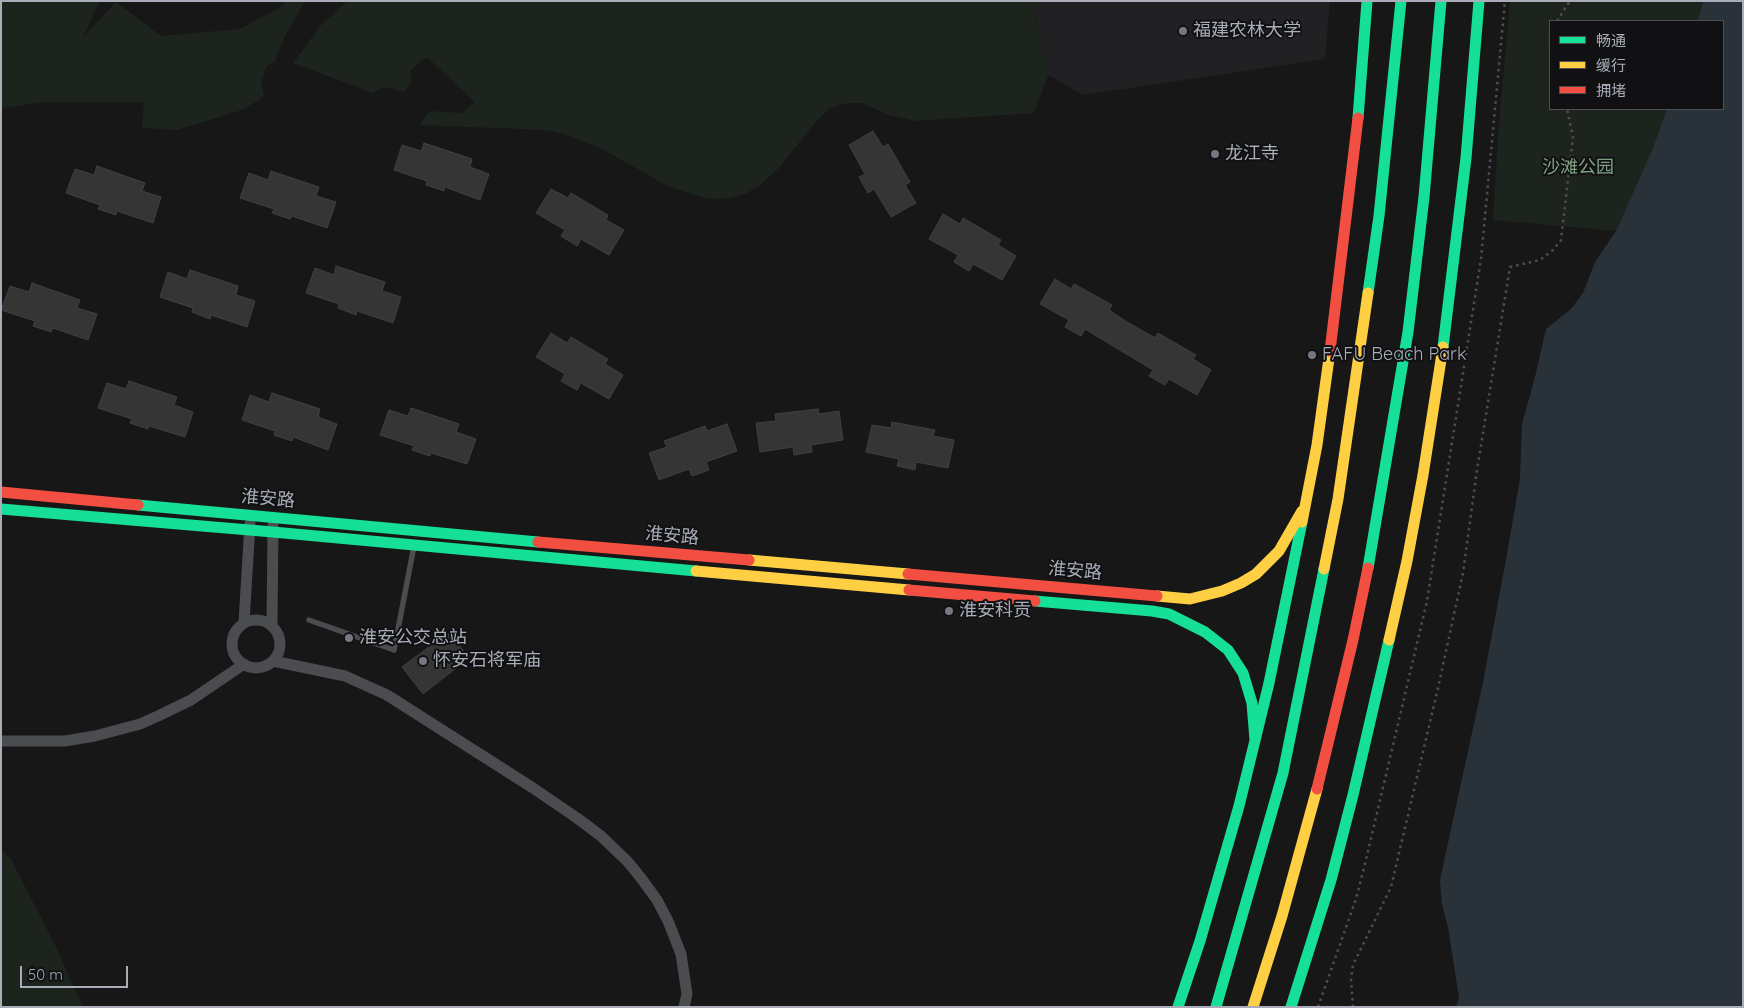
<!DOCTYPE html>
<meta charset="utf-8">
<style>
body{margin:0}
#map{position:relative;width:1744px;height:1008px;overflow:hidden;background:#171717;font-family:Quicksand,"Noto Sans SC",sans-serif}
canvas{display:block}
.frame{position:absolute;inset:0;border:2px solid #a8adb8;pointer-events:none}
.legend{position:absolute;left:1549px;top:20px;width:175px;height:90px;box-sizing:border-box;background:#111113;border:1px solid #4d4f55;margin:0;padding:6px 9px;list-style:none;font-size:15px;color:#a8adb8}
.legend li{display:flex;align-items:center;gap:10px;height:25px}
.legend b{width:25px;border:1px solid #4d4f55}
.scale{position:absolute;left:20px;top:966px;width:108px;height:22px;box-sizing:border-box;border:2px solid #a8adb8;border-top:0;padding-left:6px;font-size:15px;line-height:18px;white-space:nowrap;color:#a8adb8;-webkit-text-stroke:4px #111113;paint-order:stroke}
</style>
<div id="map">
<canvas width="1744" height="1008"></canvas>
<div class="frame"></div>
<ul class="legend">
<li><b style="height:6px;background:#16e098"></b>畅通</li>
<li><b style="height:6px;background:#ffcf43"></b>缓行</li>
<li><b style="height:6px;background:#f24e42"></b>拥堵</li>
</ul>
<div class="scale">50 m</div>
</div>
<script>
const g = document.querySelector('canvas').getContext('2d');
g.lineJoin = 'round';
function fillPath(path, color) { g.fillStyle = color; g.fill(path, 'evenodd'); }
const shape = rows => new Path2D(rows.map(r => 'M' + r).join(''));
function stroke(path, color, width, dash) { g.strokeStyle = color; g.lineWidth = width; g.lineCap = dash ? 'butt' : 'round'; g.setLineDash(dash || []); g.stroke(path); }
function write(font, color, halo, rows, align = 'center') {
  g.font = font + ' Quicksand,"Noto Sans SC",sans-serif'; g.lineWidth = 4; g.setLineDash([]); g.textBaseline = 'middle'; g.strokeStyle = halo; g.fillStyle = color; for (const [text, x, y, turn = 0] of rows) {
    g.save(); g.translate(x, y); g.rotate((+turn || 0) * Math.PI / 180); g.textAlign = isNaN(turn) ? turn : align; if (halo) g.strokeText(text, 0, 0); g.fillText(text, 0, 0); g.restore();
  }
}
fillPath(shape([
 [1032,1,1330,1,1325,59,1083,95,1048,75]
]), '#212123');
fillPath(shape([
 [1,1,100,1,83,37,116,2,161,36,240,29,284,5,284,1,305,1,285,36,275,61,266,67,261,83,264,96,245,109,177,130,142,128,144,102,46,102,1,108],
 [348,1,1032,1,1048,75,1034,113,915,121,889,115,862,103,847,103,831,108,817,120,778,169,759,186,747,193,731,198,715,199,701,197,668,186,600,148,565,134,547,130,419,125,430,111,462,113,475,102,427,57,410,71,412,81,404,92,383,87,373,93,293,63,321,25],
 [1510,1,1703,1,1698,21,1550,21,1550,109,1667,109,1653,148,1616,231,1493,220,1498,136],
 [1,850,11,859,57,949,83,1007,1,1007]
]), '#1d241e');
fillPath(shape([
 [1703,1,1743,1,1743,1007,1456,1007,1459,998,1448,927,1442,904,1440,880,1483,682,1505,565,1520,479,1522,424,1535,377,1546,329,1571,309,1583,293,1595,262,1616,231,1653,148,1667,109,1723,109,1723,21,1698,21]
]), '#2a3239');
const building = shape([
 [873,131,883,147,888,144,910,182,905,185,916,203,891,217,874,189,868,193,859,177,865,174,849,145,873,131],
 [424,143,472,159,470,167,489,174,480,200,445,187,444,191,426,185,427,181,394,170,402,145,421,151,424,143],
 [97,166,145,183,142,191,161,197,153,223,117,211,116,215,98,209,100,205,66,193,75,169,94,175,97,166],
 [271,171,319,187,316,196,336,202,327,228,292,216,290,219,272,213,274,209,240,198,249,173,268,180,271,171],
 [551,189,568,198,571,193,608,215,606,220,624,230,609,255,581,239,577,246,561,236,565,230,536,213,551,189],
 [943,214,960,224,963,218,1001,240,998,245,1016,256,1002,280,973,264,969,271,954,262,958,255,929,239,943,214],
 [336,266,385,282,382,291,401,297,393,323,357,311,356,315,338,308,339,304,306,293,315,268,334,275,336,266],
 [190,270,238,286,236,295,255,301,247,327,211,315,210,319,192,312,193,308,160,297,168,272,187,279,190,270],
 [1055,279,1071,289,1074,284,1112,305,1109,310,1127,322,1155,338,1158,333,1196,355,1193,359,1211,370,1197,395,1169,379,1165,385,1149,376,1153,370,1085,329,1081,336,1065,327,1069,320,1040,304,1055,279],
 [32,283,80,300,77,308,97,314,88,340,53,328,51,332,33,326,35,321,1,310,10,286,29,292,32,283],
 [551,333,567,343,571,337,608,359,605,364,623,375,609,399,581,383,577,390,561,381,565,374,536,357,551,333],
 [129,381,177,397,174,405,193,412,185,437,149,426,148,429,130,423,132,419,98,408,107,383,126,389,129,381],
 [272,393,320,409,318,417,337,424,328,450,293,437,292,441,274,435,275,431,242,420,250,395,269,402,272,393],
 [411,408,459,424,456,432,476,439,467,464,431,453,430,456,412,450,414,446,380,435,389,410,408,416,411,408],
 [818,409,819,414,839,411,843,440,811,445,812,452,794,455,793,447,760,452,756,423,776,421,775,414,818,409],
 [892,422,935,430,933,436,954,440,948,468,916,462,915,470,897,466,899,459,866,452,872,425,891,428,892,422],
 [727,424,737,451,706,462,709,470,692,476,689,469,659,480,649,453,667,447,664,441,705,426,707,431,727,424],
 [449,632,469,658,423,694,402,667,449,632]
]);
fillPath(building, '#353536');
stroke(building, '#3f4043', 1);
stroke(shape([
 [1557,21,1570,1],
 [1550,35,1550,48],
 [1318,1007,1356,899,1364,868,1427,601,1481,259,1505,1],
 [1353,1007,1351,979,1353,965,1391,887,1438,688,1463,573,1477,470,1510,267,1540,260,1553,250,1561,240,1573,137,1567,109]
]), '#4d4e52', 2.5, [2.5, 4]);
stroke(shape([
 [309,620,394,650,414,546]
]), '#4b4c50', 5.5);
stroke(shape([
 '232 644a24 24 0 1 1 48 0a24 24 0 1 1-48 0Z',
 [244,622,250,524],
 [272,626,273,525],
 [273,661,345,676,387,695,533,788,577,818,601,836,628,862,641,878,657,900,668,921,681,954,687,994,684,1007],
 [1,741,65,741,95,736,140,724,158,716,191,700,244,664]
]), '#4b4c50', 11);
stroke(shape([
 [1358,118,1367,1],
 [1368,293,1379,216,1401,1],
 [1443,347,1466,158,1479,1],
 [138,505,538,542],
 [1,509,273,532,696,571],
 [1368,568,1408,332,1424,197,1441,1],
 [1035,601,1152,611,1169,614,1205,632,1228,650,1243,673,1252,703,1255,740],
 [1178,1007,1200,941,1239,806,1269,683,1302,522],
 [1216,1007,1283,773,1324,569],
 [1291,1007,1331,880,1353,795,1389,640]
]), '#16e098', 11);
stroke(shape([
 [1302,522,1317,445,1330,351],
 [749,560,908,574],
 [1324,569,1338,499,1368,293],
 [696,571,909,590],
 [1157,596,1190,599,1222,591,1241,583,1256,574,1279,551,1302,511],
 [1389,640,1407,561,1423,475,1443,347],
 [1253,1007,1282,916,1317,789]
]), '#ffcf43', 11);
stroke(shape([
 [1330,351,1358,118],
 [1,492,138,505],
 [538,542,749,560],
 [908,574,1157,596],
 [909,590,1035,601],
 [1317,789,1353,640,1368,568]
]), '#f24e42', 11);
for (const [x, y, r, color] of [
 [1183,31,5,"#757880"],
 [1215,154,5,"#757880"],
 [1312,355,5,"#757880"],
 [949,611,5,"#757880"],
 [349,638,5,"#757880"],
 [423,661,5,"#757880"]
]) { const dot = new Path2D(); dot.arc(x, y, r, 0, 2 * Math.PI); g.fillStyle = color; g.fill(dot); stroke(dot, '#111113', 2); }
write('18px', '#a8adb8', '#111113', [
 ["福建农林大学",1193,31],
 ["龙江寺",1225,154],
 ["FAFU Beach Park",1322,355],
 ["淮安科贡",959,611],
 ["淮安公交总站",359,638],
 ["怀安石将军庙",433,661]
], 'left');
write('18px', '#7fa381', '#111113', [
 ["沙滩公园",1578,168]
]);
write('18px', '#a8adb8', '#111113', [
 ["淮安路",268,499,5],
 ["淮安路",672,536,5],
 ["淮安路",1075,571,5]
]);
</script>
